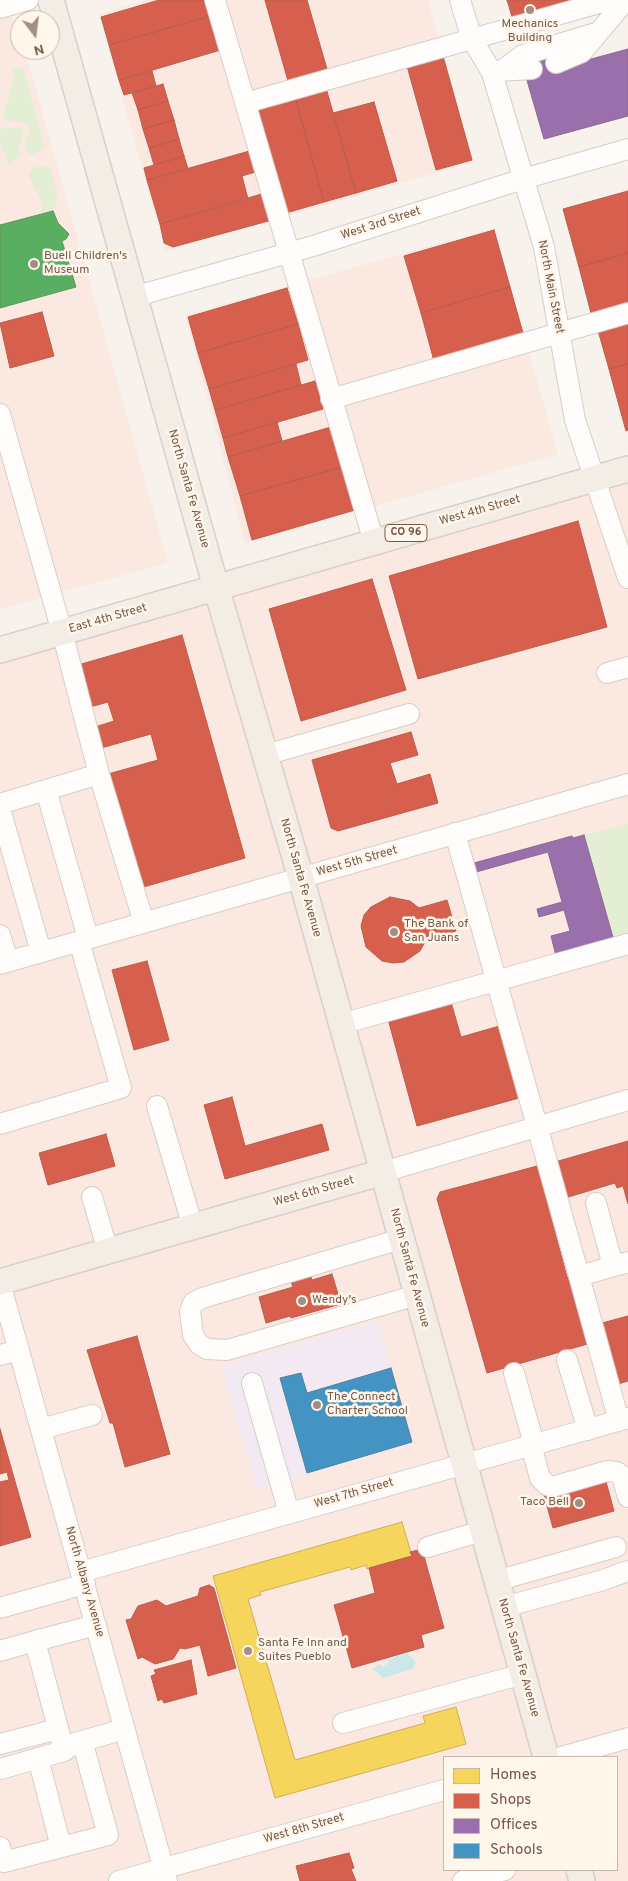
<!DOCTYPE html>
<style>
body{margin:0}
#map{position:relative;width:628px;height:1881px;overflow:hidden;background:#f7f2eb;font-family:Overpass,sans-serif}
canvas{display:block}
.legend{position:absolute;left:443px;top:1756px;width:175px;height:115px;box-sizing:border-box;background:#fff7ec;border:1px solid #c9b7ab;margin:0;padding:6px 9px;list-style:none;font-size:15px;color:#775749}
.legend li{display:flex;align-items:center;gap:10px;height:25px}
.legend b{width:25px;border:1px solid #c9b7ab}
.north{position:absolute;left:10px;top:10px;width:50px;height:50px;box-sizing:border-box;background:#fff7ec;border:1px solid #c9b7ab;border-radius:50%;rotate:165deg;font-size:14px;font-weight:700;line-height:20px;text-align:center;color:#775749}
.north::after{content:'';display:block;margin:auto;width:18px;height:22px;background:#a48d82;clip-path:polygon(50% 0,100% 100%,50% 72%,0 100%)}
</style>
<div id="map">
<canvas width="628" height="1881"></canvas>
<ul class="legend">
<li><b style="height:14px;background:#f6d55c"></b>Homes</li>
<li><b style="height:14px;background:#d6604d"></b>Shops</li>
<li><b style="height:14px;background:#9970ab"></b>Offices</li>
<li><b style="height:14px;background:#4393c3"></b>Schools</li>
</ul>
<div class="north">N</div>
</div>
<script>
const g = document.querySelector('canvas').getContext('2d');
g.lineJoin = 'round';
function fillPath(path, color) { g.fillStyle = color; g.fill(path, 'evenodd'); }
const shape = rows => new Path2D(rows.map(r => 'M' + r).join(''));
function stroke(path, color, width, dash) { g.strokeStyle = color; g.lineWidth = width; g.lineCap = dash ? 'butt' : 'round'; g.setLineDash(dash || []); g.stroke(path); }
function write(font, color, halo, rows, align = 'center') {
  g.font = font + ' Overpass,sans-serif'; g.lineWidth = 5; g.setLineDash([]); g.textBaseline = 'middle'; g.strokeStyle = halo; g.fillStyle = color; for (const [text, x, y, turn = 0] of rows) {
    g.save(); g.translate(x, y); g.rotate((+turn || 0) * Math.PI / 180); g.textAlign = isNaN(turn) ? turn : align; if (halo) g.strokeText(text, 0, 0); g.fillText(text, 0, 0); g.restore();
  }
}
fillPath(shape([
 [0,0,6,0,17,31,20,32,20,50,25,50,168,563,0,609],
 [147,0,428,0,474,162,165,251,99,14],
 [494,228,558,454,245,543,185,315],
 [628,469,628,1881,167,1881,164,1869,119,1881,0,1881,0,650],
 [444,1757,617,1757,617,1870,444,1870]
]), '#fbe9e1');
fillPath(shape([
 [378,1321,413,1444,257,1489,221,1366]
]), '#f3e9f3');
fillPath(shape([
 [13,67,24,69,44,146,41,151,32,155,26,152,25,143,30,131,27,125,22,122,7,121,3,116,14,79],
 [4,128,22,128,24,132,19,146,20,156,9,165,0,142,0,131],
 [50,166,58,198,53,211,42,213,40,198,28,175,33,167],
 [628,823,628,935,613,939,584,835]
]), '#e4eed4');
fillPath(shape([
 [407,1653,416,1662,413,1669,383,1678,373,1669,379,1664,383,1667,394,1657]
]), '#cbe8e9');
const homes = shape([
 [402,1522,412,1556,367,1569,366,1565,351,1570,350,1567,260,1592,261,1595,248,1599,295,1760,425,1723,423,1716,456,1707,466,1744,275,1798,213,1576,402,1522]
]);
fillPath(homes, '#f6d55c');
stroke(homes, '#d0af56', 1);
const shops = shape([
 [159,0,210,0,214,15,109,45,101,17,159,0],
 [265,0,307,0,327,69,288,81,265,0],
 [507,0,586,0,513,20,507,0],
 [214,15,224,49,119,80,109,45,214,15],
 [443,56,472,160,436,170,407,66,443,56],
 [152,71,156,86,124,95,119,80,152,71],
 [163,84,168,101,138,110,132,93,163,84],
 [326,88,356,193,324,202,295,97,326,88],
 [295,97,324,202,286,213,256,108,295,97],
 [168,101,174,120,143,129,138,110,168,101],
 [374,102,397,181,356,193,333,113,374,102],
 [174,120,179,139,149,148,143,129,174,120],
 [179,139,184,156,154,165,149,148,179,139],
 [253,150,259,171,242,176,248,199,160,224,147,180,253,150],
 [184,156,188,169,147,180,144,168,184,156],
 [628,191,628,253,579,267,563,209,628,191],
 [265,193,272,220,173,247,164,243,160,224,265,193],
 [494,230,510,287,421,313,404,256,494,230],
 [628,253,628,307,592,317,579,267,628,253],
 [510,287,523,333,434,361,421,313,510,287],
 [287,288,298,324,198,353,188,317,287,288],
 [42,312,54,356,10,368,0,323,42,312],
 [628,318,628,364,609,369,597,327,628,318],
 [298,324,308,360,209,389,198,353,298,324],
 [296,364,301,385,215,410,209,389,296,364],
 [628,364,628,430,626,431,609,369,628,364],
 [315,381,323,409,223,438,215,410,315,381],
 [277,422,282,441,228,457,223,438,277,422],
 [331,427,342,467,240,496,228,457,331,427],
 [342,467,355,510,252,540,240,496,342,467],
 [578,521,607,627,418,679,389,576,578,521],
 [372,579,406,690,301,721,269,609,372,579],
 [182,635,245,858,140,888,108,774,158,760,151,734,101,748,95,727,114,721,108,702,90,707,78,665,182,635],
 [411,732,418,755,390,763,397,784,430,774,438,803,338,831,331,828,312,760,411,732],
 [390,897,410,901,419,908,447,900,456,931,426,940,420,951,404,962,393,963,382,961,366,947,361,926,364,915,371,907,390,897],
 [147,961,169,1040,134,1050,112,970,147,961],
 [451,1002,461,1037,503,1025,523,1097,417,1126,388,1019,451,1002],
 [232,1097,245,1146,322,1124,329,1150,225,1179,204,1105,232,1097],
 [106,1134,115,1166,48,1185,39,1153,106,1134],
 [628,1141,628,1204,623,1186,617,1188,615,1183,565,1198,555,1162,628,1141],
 [541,1165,547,1186,543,1188,567,1277,573,1276,591,1343,487,1373,437,1199,440,1192,541,1165],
 [332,1274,341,1304,291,1318,290,1316,266,1323,259,1297,293,1287,291,1282,311,1277,312,1280,332,1274],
 [628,1316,628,1381,618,1384,602,1323,628,1316],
 [137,1336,170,1454,125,1467,113,1423,110,1423,87,1350,137,1336],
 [0,1429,31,1537,0,1546,0,1482,9,1480,7,1472,0,1474,0,1429],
 [605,1478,614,1511,553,1528,544,1495,605,1478],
 [422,1549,444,1628,421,1635,424,1647,352,1668,334,1605,375,1593,369,1568,412,1556,410,1552,422,1549],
 [209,1585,214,1588,236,1668,208,1676,200,1645,185,1649,180,1648,173,1659,155,1664,142,1657,138,1659,126,1620,131,1619,138,1606,157,1600,166,1606,198,1596,200,1588,209,1585],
 [191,1660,197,1694,164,1703,162,1699,158,1701,151,1676,156,1674,154,1670,191,1660],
 [349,1853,354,1868,351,1869,356,1881,300,1881,296,1866,349,1853]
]);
fillPath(shops, '#d6604d');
stroke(shops, '#ba5d4c', 1);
const offices = shape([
 [628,49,628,116,544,139,526,77,529,60,554,53,558,68,628,49],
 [584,835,614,941,556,956,551,936,570,931,564,910,539,917,537,909,562,902,548,852,476,872,474,863,572,836,573,838,584,835]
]);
fillPath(offices, '#9970ab');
stroke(offices, '#8f688e', 1);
const schools = shape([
 [391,1368,412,1442,307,1473,280,1378,301,1373,307,1393,391,1368]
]);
fillPath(schools, '#4393c3');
stroke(schools, '#53819e', 1);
const public = shape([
 [53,211,58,223,69,234,66,239,62,241,76,287,0,308,0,225,53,211]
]);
fillPath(public, '#5aae61');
stroke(public, '#63945a', 1);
const minor = shape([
 [215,0,374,542],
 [460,0,472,39,492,73,544,247,575,420,628,578],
 [0,8,28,0],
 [556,63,582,52,626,0],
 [504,69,523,55,599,32],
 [497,71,532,69],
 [245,103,610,0],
 [133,297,313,246,523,179,628,149],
 [331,399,628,313],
 [0,414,62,632,99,774],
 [607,673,628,667],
 [265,755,409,714],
 [46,790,88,938],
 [0,804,99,774,144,923],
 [0,809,41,952],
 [455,833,579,1276,628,1262],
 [0,935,8,961],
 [0,964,628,784],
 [341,1024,628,944],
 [157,1106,193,1227],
 [0,1124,121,1088,79,941],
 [383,1172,628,1100],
 [92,1197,108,1251],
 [596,1203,613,1266],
 [401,1239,202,1298,193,1303,190,1311,193,1335,199,1344,207,1349,227,1350,417,1295],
 [579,1276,619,1421],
 [0,1283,167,1881],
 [0,1355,19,1350],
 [567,1360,588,1430],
 [514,1373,534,1444],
 [252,1383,289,1513],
 [41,1429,92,1415],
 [531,1445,540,1478,547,1485,552,1487,607,1471,617,1472,622,1476,628,1497],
 [428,1547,482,1531],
 [81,1572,628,1418],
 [496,1581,616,1547],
 [504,1607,600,1581,628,1571],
 [0,1608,85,1584],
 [35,1641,96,1625],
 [0,1651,35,1641,64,1751],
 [343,1723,523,1674],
 [0,1744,58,1729],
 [561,1757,628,1738],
 [38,1758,61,1847],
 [0,1769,64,1751,75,1743,125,1729],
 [0,1847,4,1862,108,1835,82,1741],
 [119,1881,444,1790],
 [463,1881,505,1870]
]);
const major = shape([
 [51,0,216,587,301,878,546,1757],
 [0,650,628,469],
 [0,1282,383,1172],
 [579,1870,582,1881]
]);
stroke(minor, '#d6cdc8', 22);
stroke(major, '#d9cfc9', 28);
stroke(minor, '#fefdfc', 20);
stroke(major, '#f3ede5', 25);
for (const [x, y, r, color] of [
 [530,10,5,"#a48d82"],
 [34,264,5,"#a48d82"],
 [394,932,5,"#a48d82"],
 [302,1301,5,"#a48d82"],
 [317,1405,5,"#a48d82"],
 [579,1503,5,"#a48d82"],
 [248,1651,5,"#a48d82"]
]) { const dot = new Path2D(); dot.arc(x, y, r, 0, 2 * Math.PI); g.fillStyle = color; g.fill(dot); stroke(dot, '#fff7ec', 2); }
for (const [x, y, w] of [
 [406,533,42]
]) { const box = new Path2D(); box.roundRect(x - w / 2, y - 8.5, w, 17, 4); g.fillStyle = '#fff7ec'; g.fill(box); stroke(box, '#775749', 1); }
write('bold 11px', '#775749', null, [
 ["CO 96",406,533]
]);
write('12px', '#775749', '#fff7ec', [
 ["Mechanics",530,25,"center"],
 ["Building",530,39,"center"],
 ["Buell Children's",44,257],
 ["Museum",44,271],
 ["The Bank of",404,925],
 ["San Juans",404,939],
 ["Wendy's",312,1301],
 ["The Connect",327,1398],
 ["Charter School",327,1412],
 ["Taco Bell",569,1503,"right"],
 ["Santa Fe Inn and",258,1644],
 ["Suites Pueblo",258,1658]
], 'left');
write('12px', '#775749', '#fff7ec', [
 ["West 3rd Street",381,224,-18],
 ["North Main Street",550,287,79],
 ["North Santa Fe Avenue",188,489,74],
 ["West 4th Street",480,511,-16],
 ["East 4th Street",108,619,-16],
 ["West 5th Street",357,862,-16],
 ["North Santa Fe Avenue",300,878,74],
 ["West 6th Street",314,1192,-16],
 ["North Santa Fe Avenue",409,1268,75],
 ["West 7th Street",354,1494,-16],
 ["North Albany Avenue",84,1582,74],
 ["North Santa Fe Avenue",518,1658,74],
 ["West 8th Street",304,1829,-16]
]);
</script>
